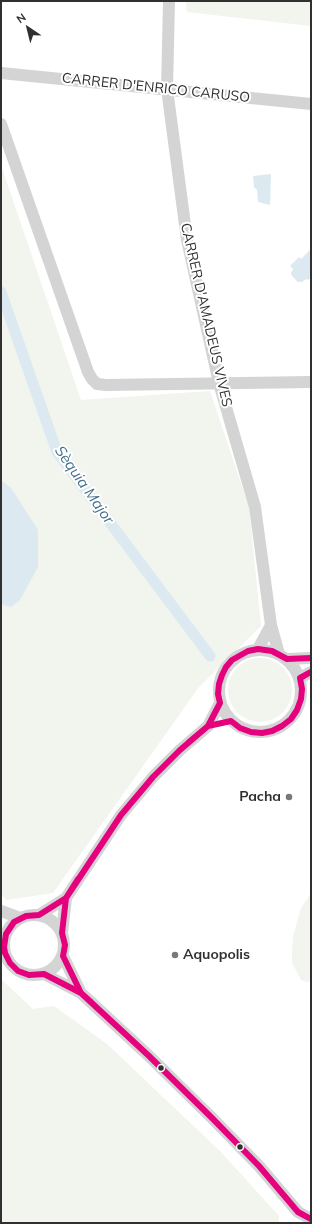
<!DOCTYPE html>
<meta charset="utf-8">
<style>
body{margin:0}
#map{position:relative;width:312px;height:1224px;overflow:hidden;background:#fff;font-family:Mulish,sans-serif}
canvas{display:block}
.frame{position:absolute;inset:0;border:2px solid #303030;pointer-events:none}
.north{position:absolute;left:8px;top:8px;width:40px;height:40px;-webkit-text-stroke:3px #fff;paint-order:stroke;rotate:325deg;font-size:11px;font-weight:700;line-height:16px;text-align:center;color:#303030}
.north::after{content:'';display:block;margin:auto;width:14px;height:18px;background:#303030;clip-path:polygon(50% 0,100% 100%,50% 72%,0 100%)}
</style>
<div id="map">
<canvas width="312" height="1224"></canvas>
<div class="frame"></div>
<div class="north">N</div>
</div>
<script>
const g = document.querySelector('canvas').getContext('2d');
g.lineJoin = 'round';
function fillPath(path, color) { g.fillStyle = color; g.fill(path, 'evenodd'); }
const shape = rows => new Path2D(rows.map(r => 'M' + r).join(''));
function stroke(path, color, width, dash) { g.strokeStyle = color; g.lineWidth = width; g.lineCap = dash ? 'butt' : 'round'; g.setLineDash(dash || []); g.stroke(path); }
function write(font, color, halo, rows, align = 'center') {
  g.font = font + ' Mulish,sans-serif'; g.lineWidth = 4; g.setLineDash([]); g.textBaseline = 'middle'; g.strokeStyle = halo; g.fillStyle = color; for (const [text, x, y, turn = 0] of rows) {
    g.save(); g.translate(x, y); g.rotate((+turn || 0) * Math.PI / 180); g.textAlign = isNaN(turn) ? turn : align; if (halo) g.strokeText(text, 0, 0); g.fillText(text, 0, 0); g.restore();
  }
}
fillPath(shape([
 [186,1,311,1,311,26,187,12],
 [1,165,81,400,210,391,249,507,261,626,199,687,53,893,7,900,1,895],
 '228 690a32 32 0 1 1 64 0a32 32 0 1 1-64 0Z',
 [311,893,311,981,306,982,301,980,298,974,292,963,292,951,293,937,301,908],
 [1,979,33,1009,54,1006,107,1044,221,1152,279,1216,279,1223,1,1223]
]), '#f1f5ed');
fillPath(shape([
 [271,174,270,205,258,202,257,190,254,187,253,176],
 [310,250,311,251,311,277,308,280,306,279,302,282,298,282,292,276,291,273,293,269,290,266,299,257,301,259],
 [1,480,11,488,38,530,38,567,20,600,11,607,3,605,1,603]
]), '#dce9f0');
stroke(shape([
 [1,292,57,452,210,656]
]), '#dce9f0', 11);
stroke(shape([
 [169,1,167,89,187,240,219,383,255,507,271,625,279,654],
 [1,73,311,104],
 [1,124,88,372,92,379,97,384,106,385,311,382],
 [258,649,271,625],
 '219 691a41 41 0 1 1 82 0a41 41 0 1 1-82 0Z',
 [287,659,311,658],
 [300,678,311,672],
 [1,911,20,918],
 '4 945a30 30 0 1 1 60 0a30 30 0 1 1-60 0Z',
 [39,915,66,898,121,815,153,777,180,750,208,726,220,703],
 [62,933,66,898],
 [63,956,81,993],
 [44,974,81,993,149,1056,211,1117,259,1166,298,1212,311,1219]
]), '#d4d4d4', 12);
stroke(shape([
 [311,658,287,659,272,651,258,649,248,651,232,660,226,667,222,675,219,684,218,694,220,703,208,726,180,750,153,777,121,815,66,898,39,915,26,916,14,922,6,934,4,947,5,953,10,963,18,971,29,975,44,974,81,993,149,1056,211,1117,259,1166,298,1212,311,1219],
 [189,742,208,726,231,721,240,728,251,732,262,733,272,731,282,726,291,719,297,710,301,699,302,689,300,678,311,672],
 [78,879,66,898,62,933,65,945,63,956,81,993,91,1002]
]), '#e5007d', 6);
for (const [x, y, r, color] of [
 [289,797,4,"#787878"],
 [175,955,4,"#787878"],
 [161,1068,3.5,"#303030"],
 [240,1147,3.5,"#303030"]
]) { const dot = new Path2D(); dot.arc(x, y, r, 0, 2 * Math.PI); g.fillStyle = color; g.fill(dot); stroke(dot, '#fff', 1.5); }
write('14px', '#303030', '#fff', [
 ["CARRER D'ENRICO CARUSO",156,88,6],
 ["CARRER D'AMADEUS VIVES",206,315,77]
]);
write('bold 14px', '#303030', '#fff', [
 ["Pacha",281,797],
 ["Aquopolis",183,955,"left"]
], 'right');
write('italic 15px', '#44708c', '#fff', [
 ["Sèquia Major",84,485,55]
]);
</script>
